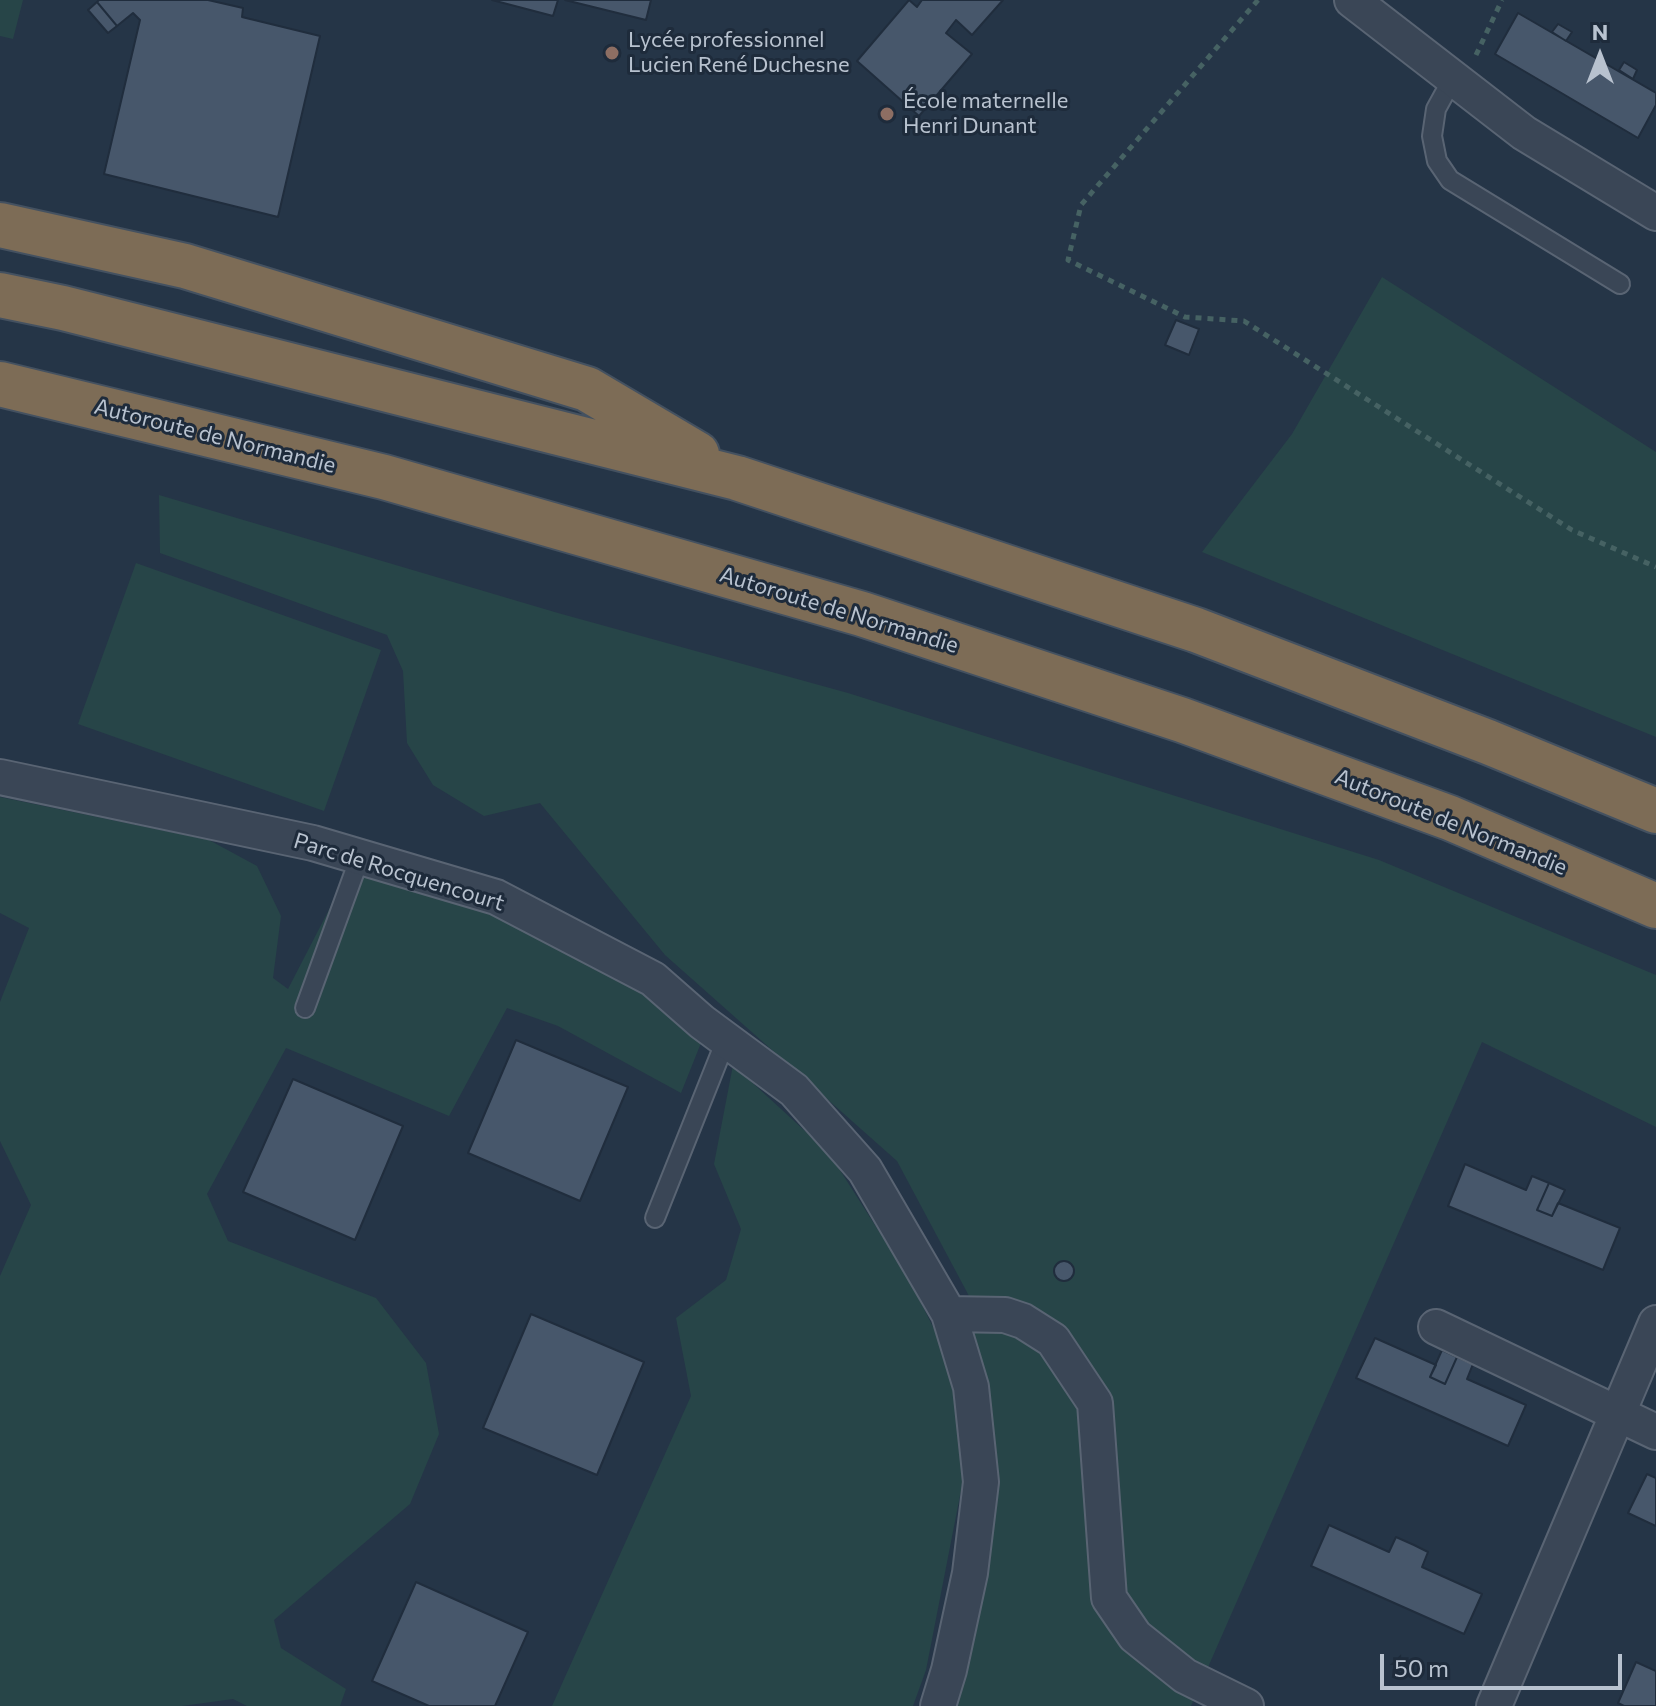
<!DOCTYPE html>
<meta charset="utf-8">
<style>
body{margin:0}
#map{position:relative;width:1656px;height:1706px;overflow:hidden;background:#253547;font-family:Commissioner,sans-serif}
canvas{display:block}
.north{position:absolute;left:1560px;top:16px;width:80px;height:80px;-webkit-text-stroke:6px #1e2b3b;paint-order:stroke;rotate:0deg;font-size:22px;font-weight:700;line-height:32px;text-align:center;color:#b8c2cf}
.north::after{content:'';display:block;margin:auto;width:28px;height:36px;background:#b8c2cf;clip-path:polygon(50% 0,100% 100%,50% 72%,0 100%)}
.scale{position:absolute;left:1380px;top:1654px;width:242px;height:36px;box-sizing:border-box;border:4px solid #b8c2cf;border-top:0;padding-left:10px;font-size:24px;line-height:28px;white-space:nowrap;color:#b8c2cf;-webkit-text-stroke:6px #1e2b3b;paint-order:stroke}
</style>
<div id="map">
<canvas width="1656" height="1706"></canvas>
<div class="north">N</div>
<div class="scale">50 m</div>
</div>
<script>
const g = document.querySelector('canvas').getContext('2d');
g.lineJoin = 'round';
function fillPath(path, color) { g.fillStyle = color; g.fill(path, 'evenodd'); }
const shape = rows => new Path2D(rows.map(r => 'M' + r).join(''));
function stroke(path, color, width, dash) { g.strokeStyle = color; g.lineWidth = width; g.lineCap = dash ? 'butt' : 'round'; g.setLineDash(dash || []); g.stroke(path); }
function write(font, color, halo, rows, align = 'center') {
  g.font = font + ' Commissioner,sans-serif'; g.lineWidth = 6; g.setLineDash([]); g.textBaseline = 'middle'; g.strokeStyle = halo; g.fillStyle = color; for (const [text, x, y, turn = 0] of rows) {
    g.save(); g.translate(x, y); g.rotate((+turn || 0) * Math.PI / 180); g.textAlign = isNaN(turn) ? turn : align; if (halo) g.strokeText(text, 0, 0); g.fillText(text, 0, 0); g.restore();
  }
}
fillPath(shape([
 [0,0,23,0,13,39,0,36],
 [1382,277,1656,452,1656,737,1202,552,1292,434],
 [159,495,558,613,848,693,1379,860,1656,975,1656,1127,1482,1042,1191,1706,954,1706,969,1657,996,1487,969,1296,897,1161,665,955,540,803,484,816,433,785,407,743,403,671,387,635,160,553],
 [136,563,381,650,324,811,78,724],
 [0,797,209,840,257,866,281,916,273,978,288,989,351,867,504,913,648,990,701,1043,681,1093,558,1026,507,1008,449,1116,286,1048,207,1194,228,1241,376,1298,426,1363,439,1434,410,1504,274,1620,281,1648,346,1689,340,1706,247,1706,233,1699,182,1706,0,1706,0,1276,31,1205,0,1141,0,1002,29,928,0,913],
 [733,1065,829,1153,908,1277,955,1371,965,1470,926,1670,913,1706,552,1706,691,1396,676,1318,726,1280,741,1229,714,1164]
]), '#274548');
const building = shape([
 [99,0,208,0,243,8,242,17,320,36,278,217,104,174,140,20,133,13,117,26,97,2,99,0],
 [492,0,558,0,553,16,492,0],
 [565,0,651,0,646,20,565,0],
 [909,0,917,7,922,0,1003,0,972,35,956,20,946,33,972,54,919,116,857,61,909,0],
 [97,2,117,26,108,33,88,10,97,2],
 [1518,13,1656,93,1656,105,1638,138,1495,54,1518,13],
 [1558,24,1572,32,1566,41,1552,32,1558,24],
 [1624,62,1637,70,1633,79,1619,70,1624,62],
 [1176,320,1199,329,1189,355,1165,345,1176,320],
 [516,1040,628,1087,580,1201,468,1153,516,1040],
 [293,1079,403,1126,355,1240,243,1192,293,1079],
 [1465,1164,1526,1190,1532,1176,1549,1183,1537,1210,1552,1216,1558,1203,1620,1228,1603,1270,1448,1206,1465,1164],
 [1549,1183,1565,1190,1552,1216,1537,1210,1549,1183],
 '1054 1271a10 10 0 1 1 20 0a10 10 0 1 1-20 0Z',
 [531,1314,644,1362,597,1475,483,1428,531,1314],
 [1375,1338,1436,1365,1430,1377,1445,1384,1457,1357,1473,1364,1467,1379,1526,1405,1508,1446,1356,1378,1375,1338],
 [1442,1350,1457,1357,1445,1384,1430,1377,1442,1350],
 [1647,1474,1656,1478,1656,1526,1628,1513,1647,1474],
 [1329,1525,1389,1552,1396,1537,1414,1545,1428,1552,1422,1567,1482,1594,1464,1634,1311,1566,1329,1525],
 [416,1582,528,1632,495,1706,429,1706,372,1681,416,1582],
 [1636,1662,1656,1671,1656,1706,1624,1706,1618,1703,1636,1662]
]);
fillPath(building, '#47576b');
stroke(building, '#202d3d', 2);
const lane = shape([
 [1453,78,1436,109,1432,136,1437,161,1450,180,1620,284],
 [305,1008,360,857],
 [655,1218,726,1040]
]);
const street = shape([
 [1352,0,1524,133,1656,213],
 [0,777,313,843,496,897,653,979,702,1022,794,1090,865,1170,949,1314,971,1387,981,1482,970,1573,949,1670,938,1706],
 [949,1314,1005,1315,1023,1321,1053,1340,1095,1403,1109,1598,1135,1636,1185,1676,1246,1706],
 [1436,1327,1656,1432],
 [1494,1706,1656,1323]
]);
const highway = shape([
 [0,225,185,266,587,389,697,454],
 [0,295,63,308,737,478,1196,630,1488,742,1656,811],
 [0,384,384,477,862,614,1182,720,1450,818,1656,906]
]);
stroke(lane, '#596473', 22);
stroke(street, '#596473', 38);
stroke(highway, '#445160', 48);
stroke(shape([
 [1258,0,1081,205,1068,260,1185,317,1244,321,1572,530,1656,567],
 [1476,55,1502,0]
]), '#466263', 5, [6, 6]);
stroke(lane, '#3a4656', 18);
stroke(street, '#3a4656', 34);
stroke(highway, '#7d6c56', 44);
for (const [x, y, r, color] of [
 [612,53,8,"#8d6e63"],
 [887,114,8,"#8d6e63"]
]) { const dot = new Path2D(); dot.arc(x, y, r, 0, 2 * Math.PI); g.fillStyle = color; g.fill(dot); stroke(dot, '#1e2b3b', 3); }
write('22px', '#b8c2cf', '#1e2b3b', [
 ["Lycée professionnel",628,40],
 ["Lucien René Duchesne",628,65],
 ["École maternelle",903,101],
 ["Henri Dunant",903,126]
], 'left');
write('22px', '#b8c2cf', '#1e2b3b', [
 ["Autoroute de Normandie",215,436,14],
 ["Autoroute de Normandie",839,610,17],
 ["Autoroute de Normandie",1451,822,22],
 ["Parc de Rocquencourt",399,872,17]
]);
</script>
